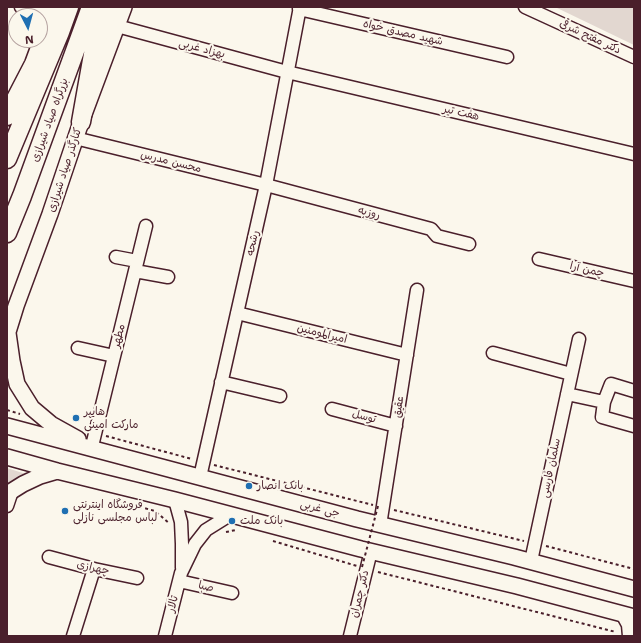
<!DOCTYPE html>
<meta charset="utf-8">
<style>
body{margin:0}
#map{position:relative;width:641px;height:643px;overflow:hidden;background:#fbf7ec;font-family:"Shantell Sans",sans-serif}
canvas{display:block}
.frame{position:absolute;inset:0;border:8px solid #4a1f2b;pointer-events:none}
.north{position:absolute;left:8px;top:8px;width:40px;height:40px;box-sizing:border-box;background:#fbf7ec;border:1px solid #b4a19f;border-radius:50%;rotate:174deg;font-size:11px;font-weight:700;line-height:16px;text-align:center;color:#4a1f2b}
.north::after{content:'';display:block;margin:auto;width:14px;height:18px;background:#1f6fb2;clip-path:polygon(50% 0,100% 100%,50% 72%,0 100%)}
</style>
<div id="map">
<canvas width="641" height="643"></canvas>
<div class="frame"></div>
<div class="north">N</div>
</div>
<script>
const g = document.querySelector('canvas').getContext('2d');
g.lineJoin = 'round';
function fillPath(path, color) { g.fillStyle = color; g.fill(path, 'evenodd'); }
const shape = rows => new Path2D(rows.map(r => 'M' + r).join(''));
function stroke(path, color, width, dash) { g.strokeStyle = color; g.lineWidth = width; g.lineCap = dash ? 'butt' : 'round'; g.setLineDash(dash || []); g.stroke(path); }
function write(font, color, halo, rows, align = 'center') {
  g.font = font + ' "Shantell Sans","Playpen Sans Arabic",sans-serif'; g.lineWidth = 4; g.setLineDash([]); g.textBaseline = 'middle'; g.strokeStyle = halo; g.fillStyle = color; for (const [text, x, y, turn = 0] of rows) {
    g.save(); g.translate(x, y); g.rotate((+turn || 0) * Math.PI / 180); g.textAlign = isNaN(turn) ? turn : align; if (halo) g.strokeText(text, 0, 0); g.fillText(text, 0, 0); g.restore();
  }
}
fillPath(shape([
 [555,7,634,7,634,45],
 [7,468,29,475,7,488]
]), '#e2d7d0');
const minor = shape([
 [21,7,43,14],
 [525,7,634,57],
 [299,9,507,57],
 [117,26,287,72,634,154],
 [75,138,266,185,431,229,437,236,469,244],
 [116,257,137,261],
 [539,259,634,281],
 [135,271,168,277],
 [237,313,407,355],
 [78,348,114,356],
 [493,353,571,374],
 [221,382,280,396],
 [567,394,604,402,602,417,634,426],
 [604,402,611,384,634,391],
 [332,409,396,426],
 [92,446,146,226],
 [200,477,266,185,300,7],
 [175,500,181,522,182,544,182,568],
 [7,506,12,491],
 [380,525,417,290],
 [49,557,94,569,137,578],
 [531,561,579,339],
 [179,581,232,593],
 [622,614,628,625,629,636],
 [73,636,94,569],
 [165,636,181,573,195,544,206,530,230,515],
 [350,636,371,551]
]);
const major = shape([
 [40,22,45,7],
 [8,333,12,361,17,384,32,408,51,424,78,439],
 [7,335,16,306,50,214,81,122,124,7],
 [7,426,357,519,514,557,634,589],
 [7,457,57,471,175,500,361,549,517,586,634,617],
 [7,494,23,484,40,476,57,471]
]);
const highway = shape([
 [7,116,34,64,55,7],
 [81,122,95,43,109,7],
 [7,159,60,32,69,7],
 [7,233,22,196,91,7]
]);
stroke(minor, '#4a1f2b', 15);
stroke(major, '#4a1f2b', 18);
stroke(highway, '#4a1f2b', 21);
stroke(shape([
 [7,410,20,414],
 [106,436,192,459],
 [214,465,373,505],
 [122,502,155,511,170,524],
 [394,510,524,541],
 [226,532,236,530],
 [273,541,357,566],
 [546,546,634,569],
 [378,572,616,632]
]), '#4a1f2b', 2, [3, 3]);
stroke(minor, '#fbf7ec', 12);
stroke(major, '#fbf7ec', 15);
stroke(highway, '#fbf7ec', 18);
stroke(shape([
 [362,567,378,506]
]), '#4a1f2b', 2, [3, 3]);
for (const [x, y, r, color] of [
 [76,418,4,"#1f6fb2"],
 [249,486,4,"#1f6fb2"],
 [65,511,4,"#1f6fb2"],
 [232,521,4,"#1f6fb2"]
]) { const dot = new Path2D(); dot.arc(x, y, r, 0, 2 * Math.PI); g.fillStyle = color; g.fill(dot); stroke(dot, '#fbf7ec', 1.5); }
write('11px', '#4a1f2b', '#fbf7ec', [
 ["شهید مصدق خواه",403,33,13],
 ["دکتر مفتح شرقی",590,37,25],
 ["بهزاد غربی",202,49,15],
 ["هفت تیر",461,113,13],
 ["بزرگراه صیاد شیرازی",50,120,-70],
 ["محسن مدرس",171,162,14],
 ["کنارگذر صیاد شیرازی",65,170,-72],
 ["روزبه",369,213,15],
 ["رشحه",253,243,-77],
 ["چمن آرا",587,270,13],
 ["امیرالمومنین",322,334,14],
 ["مطهر",119,336,-76],
 ["عقیق",399,407,-81],
 ["توسل",364,417,15],
 ["سلمان فارسی",551,468,-78],
 ["جی غربی",320,509,15],
 ["چهرازی",93,568,13],
 ["صبا",206,587,13],
 ["دکتر چمران",360,594,-76],
 ["تالار",173,604,-75]
]);
write('11px', '#4a1f2b', '#fbf7ec', [
 ["هایپر",84,412],
 ["مارکت امینی",84,425],
 ["بانک انصار",257,486],
 ["فروشگاه اینترنتی",73,505],
 ["لباس مجلسی نازلی",73,518],
 ["بانک ملت",240,521]
], 'left');
</script>
